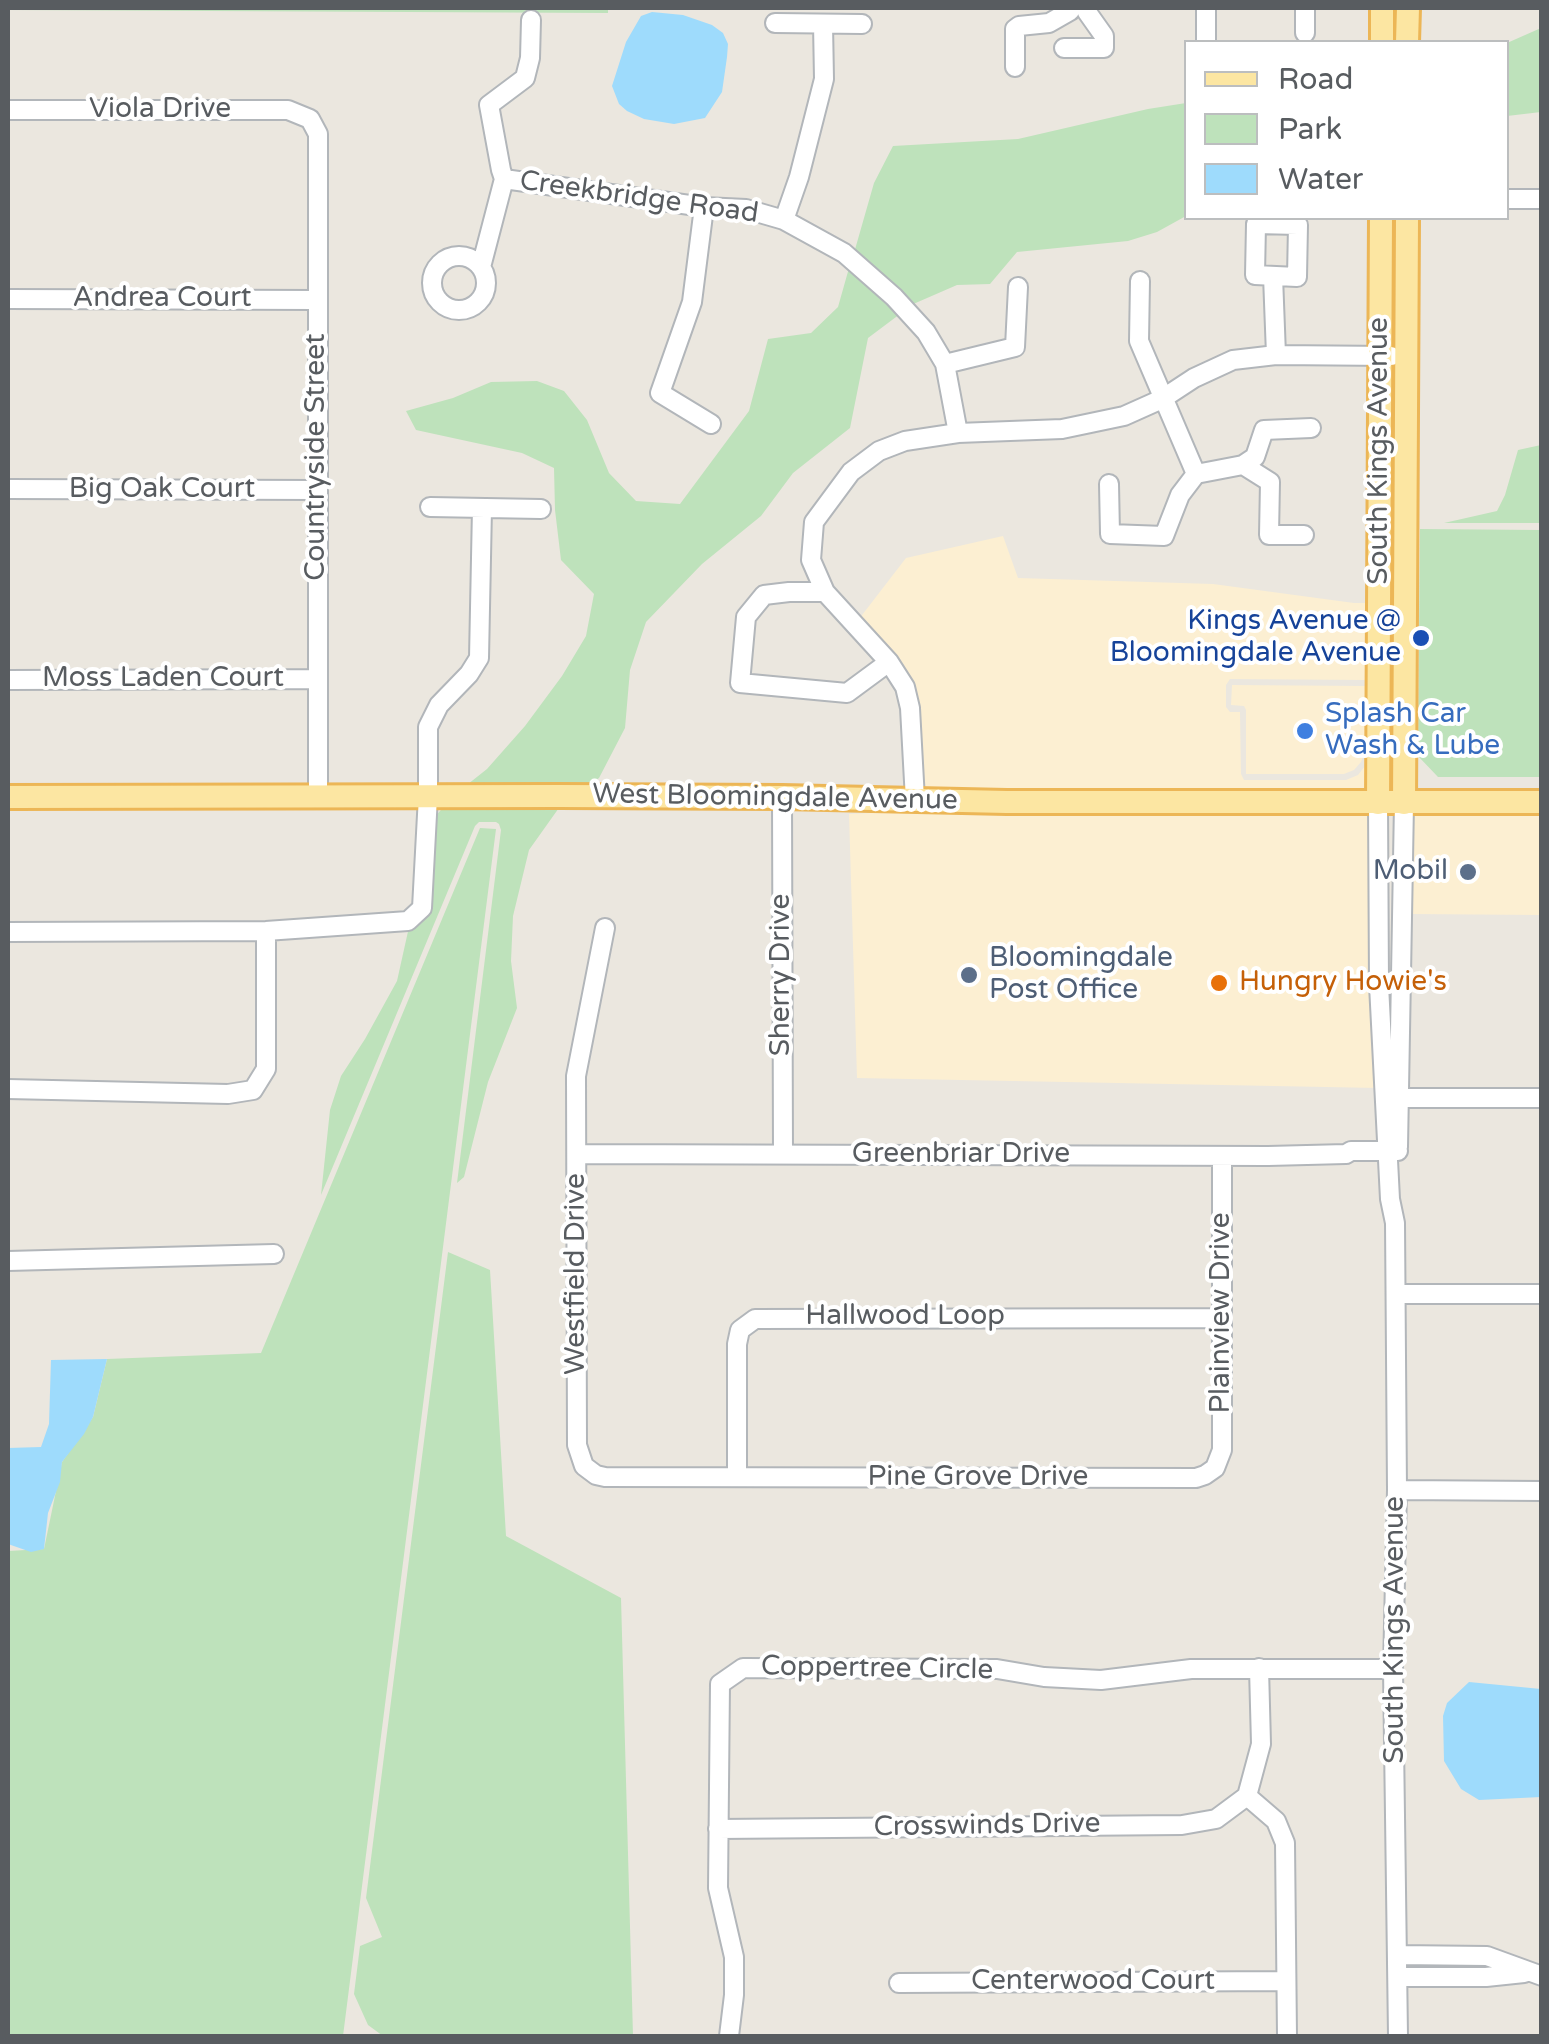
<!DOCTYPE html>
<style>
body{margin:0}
#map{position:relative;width:1549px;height:2044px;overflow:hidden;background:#ebe7df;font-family:"Varela Round",sans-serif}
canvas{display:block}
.frame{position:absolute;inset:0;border:10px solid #585c60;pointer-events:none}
.legend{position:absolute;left:1184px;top:40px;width:325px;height:180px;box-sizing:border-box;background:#fff;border:2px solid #bcbebf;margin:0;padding:12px 18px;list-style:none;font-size:30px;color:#585c60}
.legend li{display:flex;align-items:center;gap:20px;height:50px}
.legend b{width:50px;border:2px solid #bcbebf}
</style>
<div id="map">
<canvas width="1549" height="2044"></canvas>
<div class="frame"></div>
<ul class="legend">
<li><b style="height:12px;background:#fce6a2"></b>Road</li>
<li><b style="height:28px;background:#bee2bb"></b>Park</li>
<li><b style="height:28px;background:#9edbfc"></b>Water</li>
</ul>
</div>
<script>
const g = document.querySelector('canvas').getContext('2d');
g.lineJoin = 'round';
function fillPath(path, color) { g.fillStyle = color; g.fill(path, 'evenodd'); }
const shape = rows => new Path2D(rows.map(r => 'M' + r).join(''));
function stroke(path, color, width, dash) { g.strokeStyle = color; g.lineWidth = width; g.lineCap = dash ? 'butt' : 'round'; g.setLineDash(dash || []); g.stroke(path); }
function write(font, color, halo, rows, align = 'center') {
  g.font = font + ' "Varela Round",sans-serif'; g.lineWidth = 8; g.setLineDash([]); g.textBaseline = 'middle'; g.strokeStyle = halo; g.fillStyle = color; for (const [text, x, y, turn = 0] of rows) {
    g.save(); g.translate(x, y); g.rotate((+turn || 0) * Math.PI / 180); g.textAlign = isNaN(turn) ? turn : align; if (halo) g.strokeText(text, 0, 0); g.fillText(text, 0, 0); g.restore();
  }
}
fillPath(shape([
 [1003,536,1018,578,1213,584,1354,603,1373,603,1371,795,922,793,917,707,859,619,906,558],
 [1230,679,1366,680,1369,682,1368,761,1365,766,1358,775,1346,780,1244,780,1241,774,1240,712,1230,712,1226,707,1226,685],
 [1232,685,1365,686,1365,752,1361,762,1354,770,1344,774,1246,774,1246,710,1244,706,1231,705],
 [1371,810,1378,1088,857,1078,849,814,916,811],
 [1410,810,1541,810,1541,915,1410,914]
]), '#fcefd2');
fillPath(shape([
 [8,8,608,8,608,13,8,10],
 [1541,28,1541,112,1507,116,1507,43],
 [1186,103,1186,216,1157,232,1128,241,1017,252,990,284,957,285,911,305,854,253,874,183,893,146,1018,139,1148,109],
 [849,268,900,314,868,338,850,428,793,473,761,516,702,564,646,622,630,670,625,728,599,778,585,788,463,788,487,769,525,726,562,676,586,636,594,594,561,560,555,510,554,468,522,453,416,430,406,411,453,398,491,382,537,381,564,391,587,420,609,473,636,501,680,504,749,411,768,339,811,333,838,307],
 [1541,445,1541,523,1444,523,1497,511,1505,495,1518,450],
 [1420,529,1541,530,1541,777,1438,777,1418,756],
 [447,803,561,805,529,850,513,916,511,961,517,1008,488,1082,464,1177,457,1183,501,830,499,824,496,822,479,822,475,826,321,1195,330,1110,341,1076,365,1039,397,981,433,819],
 [480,828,496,829,343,2036,8,2036,8,1551,44,1549,62,1462,93,1417,107,1359,261,1353],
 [448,1252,490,1270,506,1536,621,1598,633,2036,383,2036,368,2025,354,1994,360,1946,382,1937,366,1898]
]), '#bee2bb');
fillPath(shape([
 [652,12,683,15,712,25,723,33,728,44,727,57,722,92,705,118,674,124,644,119,627,111,619,104,612,86,626,42,641,16],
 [107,1359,93,1417,84,1434,62,1462,60,1482,48,1513,44,1549,31,1552,8,1544,8,1448,41,1447,49,1424,51,1360],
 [1469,1682,1541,1689,1541,1797,1479,1800,1461,1789,1444,1761,1443,1716,1447,1703]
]), '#9edbfc');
const minor = shape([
 [1305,8,1305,33],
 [775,23,862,24],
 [1206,42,1206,8],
 [1064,48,1104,48,1104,36,1087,12],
 [1015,67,1015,29,1019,26,1049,23,1070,11],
 [8,110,288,110,310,119,318,134,318,797],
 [504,179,704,207,746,209,784,220,844,253,894,297,926,332,945,364,958,433],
 [1506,199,1542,199],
 [704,207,692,302,660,393,711,424],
 [784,220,799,177,824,79,823,24],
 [1256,224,1298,225,1297,277,1255,275,1256,224],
 '432 283a27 27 0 1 1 54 0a27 27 0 1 1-54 0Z',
 [481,267,504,179,501,170,489,105,525,78,530,58,531,20],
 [1273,276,1276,355],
 [1140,281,1139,341,1196,474],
 [8,299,317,300],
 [945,364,1015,347,1018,287],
 [1243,465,1270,482,1269,535,1304,535],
 [1196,474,1243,465,1255,457,1264,430,1311,428],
 [1109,484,1110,534,1164,536,1180,495,1196,474],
 [8,489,317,490],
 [430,507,541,509],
 [825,592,789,592,764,595,746,617,740,683,847,693,889,662],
 [8,680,318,679],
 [782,797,783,1154],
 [915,800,910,708,905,687,889,662,825,592,811,560,814,522,851,472,879,451,905,441,958,433,1062,429,1124,416,1162,399,1194,378,1233,360,1276,355,1391,356],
 [1378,803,1379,985,1390,1199,1395,1223,1397,1490,1393,1669,1398,2036],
 [605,928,576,1076,577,1445,584,1466,596,1475,605,1477,1196,1478,1205,1475,1215,1468,1222,1450,1222,1156],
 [8,932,266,931,408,921,422,908,428,796,428,727,439,705,469,674,479,658,482,508],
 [8,1089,228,1094,253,1090,266,1069,266,931],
 [1392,1098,1542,1098],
 [1398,1147,1404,803],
 [577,1154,1268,1156,1346,1154,1351,1151,1398,1151],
 [8,1261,274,1254],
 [1396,1294,1542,1294],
 [737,1477,737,1344,740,1330,755,1319,1222,1318],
 [1397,1490,1542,1491],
 [1247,1796,1276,1821,1285,1843,1287,2036],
 [1247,1796,1261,1744,1259,1668],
 [718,1829,1182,1825,1216,1819,1247,1796],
 [1398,1955,1487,1956,1542,1976],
 [1398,1977,1486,1977,1524,1973],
 [899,1983,1286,1981],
 [729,2036,734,1995,734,1957,718,1888,720,1684,743,1668,997,1669,1044,1677,1101,1680,1191,1669,1393,1669]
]);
const major = shape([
 [1382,8,1382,42],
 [1407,42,1408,8],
 [8,797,559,796,782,797,1007,802,1542,802],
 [1378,803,1381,218],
 [1404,803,1407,218]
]);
stroke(minor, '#b2b6ba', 22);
stroke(major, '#ecb656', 28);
stroke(minor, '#fff', 18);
stroke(major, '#fce6a2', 22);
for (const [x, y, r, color] of [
 [1421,638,10,"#1a4fb4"],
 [1305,731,10,"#3f7fe0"],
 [1468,872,10,"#5c6f8a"],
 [969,975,10,"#5c6f8a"],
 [1219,983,10,"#e8710a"]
]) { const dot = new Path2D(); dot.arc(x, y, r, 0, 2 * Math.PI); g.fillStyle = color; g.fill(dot); stroke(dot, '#fff', 4); }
write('28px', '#585c60', '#fff', [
 ["Viola Drive",160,110],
 ["Creekbridge Road",639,198,8],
 ["Andrea Court",162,299],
 ["South Kings Avenue",1380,451,-90],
 ["Countryside Street",317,457,-90],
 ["Big Oak Court",162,490],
 ["Moss Laden Court",163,679],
 ["West Bloomingdale Avenue",775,798,1],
 ["Sherry Drive",782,975,-90],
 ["Greenbriar Drive",961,1155],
 ["Westfield Drive",577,1274,-90],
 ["Plainview Drive",1222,1313,-90],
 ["Hallwood Loop",905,1317],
 ["Pine Grove Drive",978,1478],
 ["South Kings Avenue",1396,1630,-90],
 ["Coppertree Circle",877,1669,1],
 ["Crosswinds Drive",987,1826,-1],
 ["Centerwood Court",1093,1982]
]);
write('28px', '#164399', '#fff', [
 ["Kings Avenue @",1401,622],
 ["Bloomingdale Avenue",1401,654]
], 'right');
write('28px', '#366cbe', '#fff', [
 ["Splash Car",1325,715],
 ["Wash & Lube",1325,747]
], 'left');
write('28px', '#4e5e75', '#fff', [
 ["Mobil",1448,872],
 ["Bloomingdale",989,959,"left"],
 ["Post Office",989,991,"left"]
], 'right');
write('28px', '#c56008', '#fff', [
 ["Hungry Howie's",1239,983]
], 'left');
</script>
